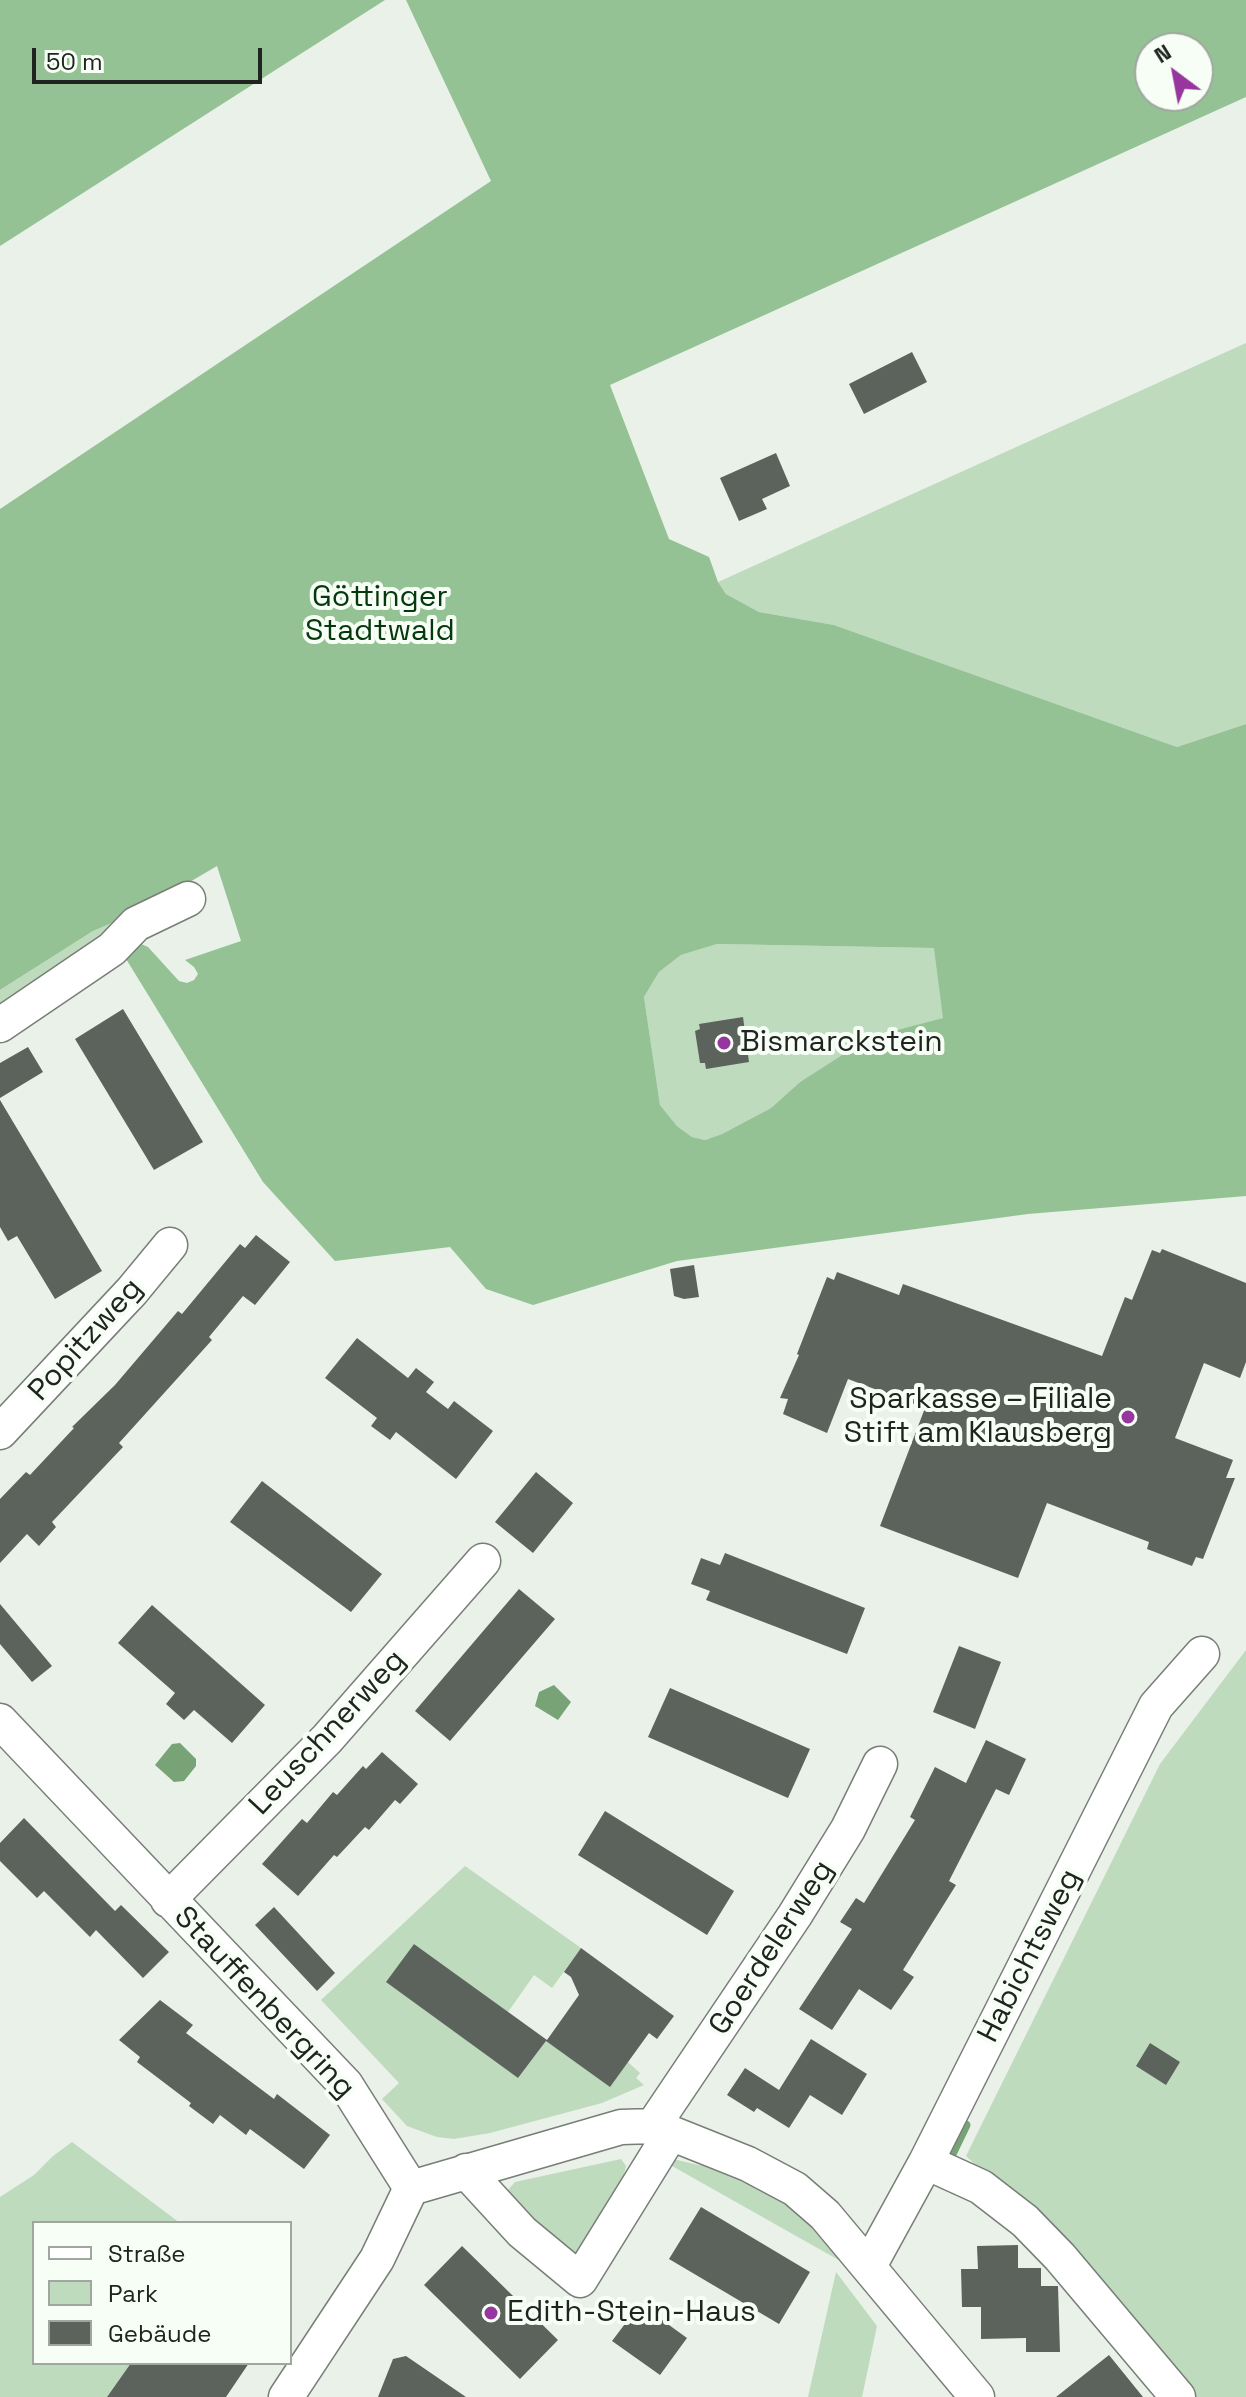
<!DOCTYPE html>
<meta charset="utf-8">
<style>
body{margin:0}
#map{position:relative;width:1246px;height:2397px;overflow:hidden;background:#e9f1e9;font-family:"Space Grotesk",sans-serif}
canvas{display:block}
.legend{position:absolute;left:32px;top:2221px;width:260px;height:144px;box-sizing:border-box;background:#f6fef6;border:2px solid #a0a6a0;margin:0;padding:10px 14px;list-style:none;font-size:24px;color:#202320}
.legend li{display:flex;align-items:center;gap:16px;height:40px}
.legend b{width:40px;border:2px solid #a0a6a0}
.north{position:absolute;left:1134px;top:32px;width:80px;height:80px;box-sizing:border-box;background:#f6fef6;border:2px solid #a0a6a0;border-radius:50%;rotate:328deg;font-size:22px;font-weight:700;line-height:32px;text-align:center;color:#202320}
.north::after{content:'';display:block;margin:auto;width:28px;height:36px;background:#97369e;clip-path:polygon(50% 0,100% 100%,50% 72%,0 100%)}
.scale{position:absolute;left:32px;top:48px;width:230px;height:36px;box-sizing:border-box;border:4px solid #202320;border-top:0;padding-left:10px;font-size:24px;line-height:28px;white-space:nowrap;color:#202320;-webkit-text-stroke:6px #f6fef6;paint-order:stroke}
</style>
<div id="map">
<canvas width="1246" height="2397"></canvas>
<ul class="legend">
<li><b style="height:10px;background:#fff"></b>Straße</li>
<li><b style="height:22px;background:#bedbbe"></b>Park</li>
<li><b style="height:22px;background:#5c635c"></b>Gebäude</li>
</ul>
<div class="north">N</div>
<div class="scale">50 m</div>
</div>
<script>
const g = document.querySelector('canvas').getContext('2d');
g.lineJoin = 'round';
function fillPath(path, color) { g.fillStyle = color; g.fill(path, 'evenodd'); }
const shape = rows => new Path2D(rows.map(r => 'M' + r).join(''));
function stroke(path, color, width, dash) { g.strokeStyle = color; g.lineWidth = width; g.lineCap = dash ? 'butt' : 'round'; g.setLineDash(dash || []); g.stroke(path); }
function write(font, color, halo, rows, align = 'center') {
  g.font = font + ' "Space Grotesk",sans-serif'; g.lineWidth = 8; g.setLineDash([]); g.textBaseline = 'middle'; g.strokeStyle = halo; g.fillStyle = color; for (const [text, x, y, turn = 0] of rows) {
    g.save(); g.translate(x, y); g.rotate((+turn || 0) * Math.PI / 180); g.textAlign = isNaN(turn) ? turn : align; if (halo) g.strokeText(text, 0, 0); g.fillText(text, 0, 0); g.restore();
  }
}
fillPath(shape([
 [1246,343,1246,724,1177,747,834,625,759,612,726,594,718,582],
 [142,910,0,1011,0,990,93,931],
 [717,944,935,948,944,1018,870,1037,800,1082,771,1108,722,1134,705,1140,692,1137,677,1126,660,1105,644,997,659,972,681,955],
 [1246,1650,1246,2397,1191,2397,1066,2250,966,2156,1160,1764],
 [465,1866,581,1948,552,1988,534,1975,508,2012,414,1944,387,1982,518,2078,547,2040,628,2062,640,2073,636,2078,644,2085,602,2103,490,2133,454,2139,437,2137,407,2126,382,2099,399,2083,321,2000],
 [72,2142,180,2223,34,2223,34,2363,131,2363,107,2397,0,2397,0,2197,34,2175,53,2156],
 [664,2157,703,2166,770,2193,802,2218,843,2256,844,2263,665,2162],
 [621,2159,626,2166,620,2192,578,2252,563,2253,507,2191,515,2182],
 [836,2272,877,2326,862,2397,808,2397]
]), '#bedbbe');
fillPath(shape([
 [0,0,385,0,0,246],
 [406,0,1246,0,1246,97,610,385,669,539,709,557,718,582,726,594,759,612,834,625,1177,747,1246,724,1246,1196,1028,1214,677,1261,533,1305,486,1289,450,1247,335,1261,263,1182,123,954,139,943,148,947,179,981,187,983,194,980,198,974,194,967,185,960,241,941,217,866,142,910,93,931,0,990,0,509,491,181],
 [1150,48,1198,48,1198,96,1150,96],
 [717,944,934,948,943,1018,870,1037,800,1082,771,1108,722,1134,705,1140,692,1137,677,1126,660,1105,644,997,659,972,681,955]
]), '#94c294');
fillPath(shape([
 [554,1685,571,1702,558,1720,535,1706,539,1692],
 [180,1743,196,1759,196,1766,184,1781,174,1782,155,1765,172,1744]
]), '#77a377');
stroke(shape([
 [952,2154,966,2125]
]), '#77a377', 9);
fillPath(shape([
 [912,352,927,382,864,414,849,384],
 [776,453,790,486,762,499,767,509,739,521,720,478],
 [123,1009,203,1142,154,1170,75,1039],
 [743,1017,749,1062,706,1069,705,1063,700,1063,695,1031,700,1029,699,1024],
 [28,1047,43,1072,0,1098,0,1063],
 [0,1100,102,1271,55,1299,17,1236,8,1241,0,1227],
 [256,1235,290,1262,255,1305,243,1296,209,1337,212,1340,119,1443,123,1447,52,1522,56,1527,39,1546,27,1534,0,1563,0,1499,26,1472,30,1475,74,1428,72,1427,115,1385,178,1311,182,1314,240,1244,245,1248],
 [1162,1249,1246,1283,1246,1362,1240,1378,1204,1363,1175,1438,1233,1460,1226,1478,1235,1478,1203,1559,1196,1557,1192,1566,1147,1549,1149,1542,1047,1503,1018,1578,880,1526,925,1408,848,1379,827,1433,783,1414,788,1399,780,1398,799,1355,797,1354,827,1277,834,1280,837,1272,899,1295,903,1284,1102,1356,1125,1297,1132,1300,1152,1250,1160,1253],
 [694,1265,699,1297,684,1299,674,1296,670,1269],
 [357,1338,408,1378,416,1368,434,1382,426,1392,448,1409,454,1401,493,1431,456,1479,396,1432,390,1440,371,1426,377,1418,325,1378],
 [536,1472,573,1503,533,1553,495,1522],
 [262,1481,382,1574,351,1612,230,1522],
 [725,1553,865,1608,847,1654,706,1600,710,1591,691,1584,701,1558,720,1565],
 [519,1589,555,1619,450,1741,415,1711],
 [0,1604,52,1666,32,1682,0,1644],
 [152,1605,265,1705,232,1743,194,1710,184,1720,166,1704,175,1693,118,1643],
 [959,1646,1001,1662,975,1729,933,1712],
 [670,1688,810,1749,788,1798,648,1737],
 [986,1740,1026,1759,1009,1795,996,1789,949,1881,956,1885,903,1970,914,1977,891,2010,859,1989,832,2030,799,2009,852,1929,840,1922,856,1898,864,1903,915,1820,910,1817,935,1767,966,1783],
 [382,1752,418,1784,400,1804,395,1800,369,1830,365,1827,337,1857,334,1855,298,1896,262,1864,302,1819,307,1823,333,1792,337,1795,363,1766,366,1769],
 [605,1811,734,1891,707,1935,578,1855],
 [24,1818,115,1911,121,1905,169,1952,143,1978,96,1930,90,1937,44,1891,37,1898,0,1861,0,1843],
 [274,1907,335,1973,317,1991,255,1925],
 [414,1944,547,2040,579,1995,571,1977,564,1972,581,1948,674,2016,657,2039,649,2033,610,2087,546,2041,518,2078,386,1982],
 [160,2000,193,2025,186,2033,274,2099,277,2094,330,2135,304,2169,250,2129,246,2135,220,2115,213,2124,189,2106,191,2103,137,2062,140,2057,119,2040],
 [811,2039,867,2074,842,2115,810,2095,789,2128,757,2108,754,2112,727,2095,745,2068,779,2090],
 [1150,2043,1180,2062,1166,2085,1136,2066],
 [701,2207,810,2272,779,2324,669,2259],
 [1018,2245,1018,2268,1041,2268,1041,2286,1058,2286,1060,2352,1026,2352,1026,2338,981,2339,981,2307,962,2307,961,2269,978,2269,977,2246],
 [462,2246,558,2340,520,2379,424,2285],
 [640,2304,687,2338,660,2375,612,2341],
 [1109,2355,1143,2397,1056,2397],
 [406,2356,466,2397,378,2397,393,2359],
 [131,2363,249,2363,226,2397,107,2397]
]), '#5c635c');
const minor = shape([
 [0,1025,112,949,136,924,188,899],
 [0,1432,132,1291,170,1245],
 [0,1721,346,2085,411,2188],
 [168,1900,327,1739,483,1561],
 [653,2126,795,1915,848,1829,880,1764],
 [926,2162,981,2187,1025,2221,1060,2257,1178,2397],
 [466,2171,522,2232,580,2280,671,2133],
 [411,2188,621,2127,653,2126,748,2164,795,2189,825,2215,977,2397],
 [869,2266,926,2162,1156,1706,1202,1654],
 [286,2397,377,2259,411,2188]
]);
stroke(minor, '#777e77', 37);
stroke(minor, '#fff', 34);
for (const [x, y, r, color] of [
 [724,1043,8,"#97369e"],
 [1128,1417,8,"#97369e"],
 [491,2313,8,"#97369e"]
]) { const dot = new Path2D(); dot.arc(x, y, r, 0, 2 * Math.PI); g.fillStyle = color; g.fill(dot); stroke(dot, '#f6fef6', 3); }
write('30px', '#05380c', '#f6fef6', [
 ["Göttinger",380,598],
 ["Stadtwald",380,632]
]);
write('30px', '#202320', '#f6fef6', [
 ["Bismarckstein",740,1043],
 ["Sparkasse – Filiale",1112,1400,"right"],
 ["Stift am Klausberg",1112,1434,"right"],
 ["Edith-Stein-Haus",507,2313]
], 'left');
write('30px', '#202320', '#f6fef6', [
 ["Popitzweg",86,1340,-48],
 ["Leuschnerweg",328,1733,-47],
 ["Goerdelerweg",772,1948,-57],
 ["Habichtsweg",1030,1956,-63],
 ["Stauffenbergring",264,2003,47]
]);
</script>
